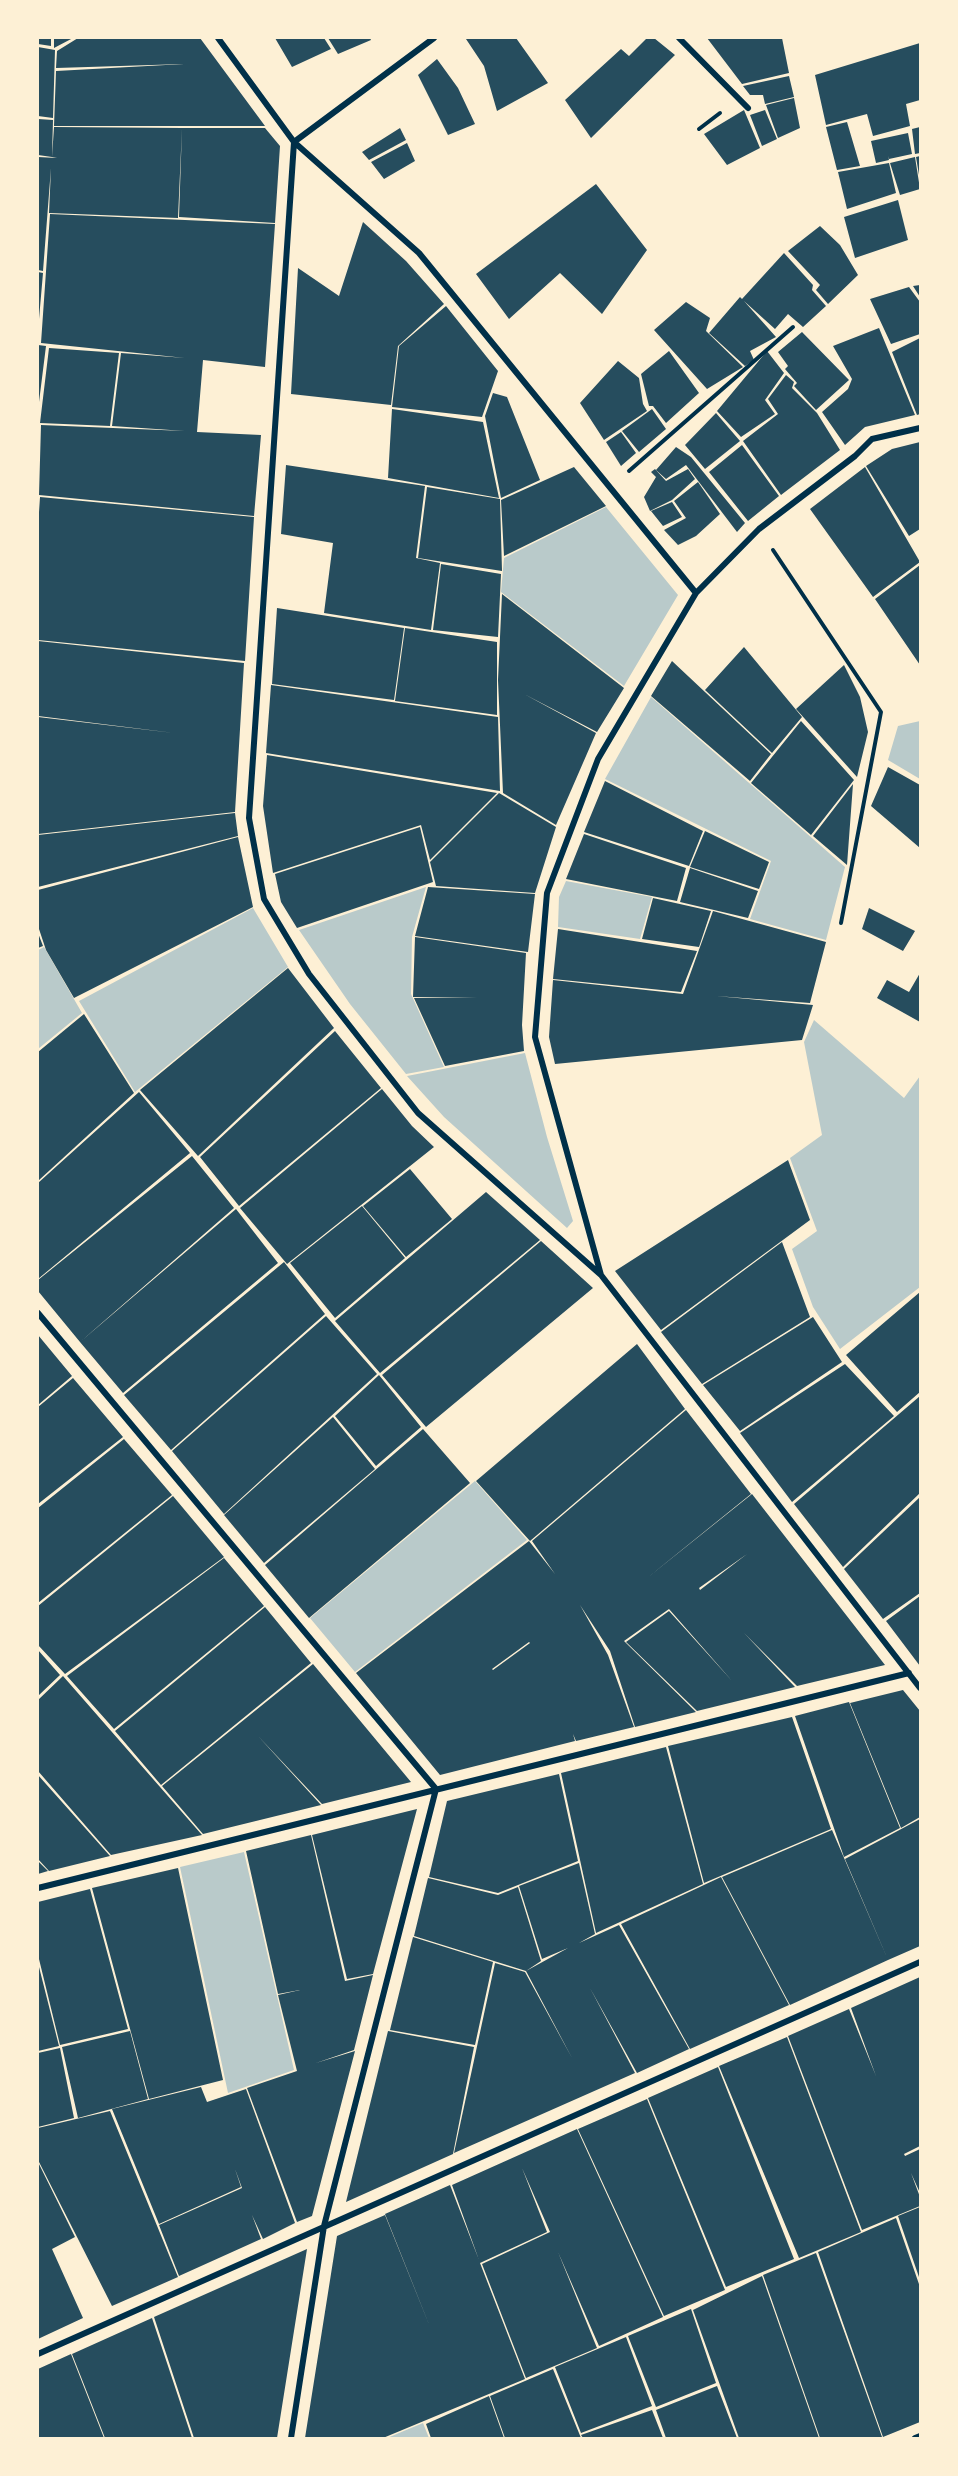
<!DOCTYPE html>
<style>
body{margin:0}
#map{position:relative;width:958px;height:2476px;overflow:hidden;background:#fdf0d5;font-family:Helvetica,sans-serif}
canvas{display:block}
.frame{position:absolute;inset:0;border:39px solid #fdf0d5;pointer-events:none}
</style>
<div id="map">
<canvas width="958" height="2476"></canvas>
<div class="frame"></div>
</div>
<script>
const g = document.querySelector('canvas').getContext('2d');
g.lineJoin = 'round';
function fillPath(path, color) { g.fillStyle = color; g.fill(path, 'evenodd'); }
const shape = rows => new Path2D(rows.map(r => 'M' + r).join(''));
function stroke(path, color, width, dash) { g.strokeStyle = color; g.lineWidth = width; g.lineCap = dash ? 'butt' : 'round'; g.setLineDash(dash || []); g.stroke(path); }
fillPath(shape([
 [606,507,678,595,624,686,501,592,504,558],
 [651,697,845,867,826,940,750,919,771,861,605,779],
 [920,721,920,779,888,760,898,726],
 [566,881,652,897,640,939,558,927,559,897],
 [426,887,412,937,411,994,444,1067,406,1074,350,1004,299,930],
 [253,908,288,967,135,1092,79,1001],
 [44,947,82,1013,38,1049,38,950],
 [814,1020,904,1098,920,1076,920,1287,840,1349,813,1307,792,1249,817,1231,790,1158,822,1135,804,1042],
 [525,1053,547,1137,573,1221,567,1228,444,1117,407,1076],
 [475,1481,527,1540,355,1672,310,1618],
 [244,1852,294,2070,228,2093,180,1867],
 [423,2423,429,2438,387,2438]
]), '#b9caca');
fillPath(shape([
 [38,38,51,38,51,46,38,44],
 [54,38,73,38,54,48],
 [78,38,200,38,265,126,54,126,56,71,184,64,56,68,57,51],
 [275,38,324,38,331,49,292,67],
 [328,38,370,38,371,40,338,54],
 [468,38,516,38,548,83,497,111,484,66,466,39],
 [647,38,654,38,675,55,591,138,565,100,621,49,629,56],
 [707,38,782,38,789,73,742,84],
 [920,43,920,100,906,104,910,126,873,136,867,114,826,125,815,75],
 [38,47,55,50,53,118,38,116],
 [437,59,458,88,475,124,448,135,418,75],
 [789,76,794,97,765,104,763,95,750,95,743,86],
 [794,98,800,128,778,138,766,105],
 [744,110,760,148,727,165,704,134],
 [765,110,777,139,762,146,750,115],
 [38,119,53,120,52,157,38,155],
 [847,122,860,166,837,170,826,127],
 [54,127,182,128,178,218,49,213,51,168,43,271,38,270,38,157,57,158,52,157],
 [920,127,920,153,915,154,912,129],
 [182,128,265,128,280,146,275,223,179,217],
 [400,128,406,140,369,160,362,152],
 [908,133,912,154,889,159,888,156,889,160,876,163,871,141],
 [407,143,415,161,384,179,371,162],
 [920,156,920,174,919,175,916,157],
 [915,157,920,189,900,195,890,163],
 [889,163,896,193,847,209,838,172],
 [596,184,647,250,602,314,560,273,509,319,476,274],
 [898,200,908,240,855,258,844,217],
 [50,214,275,224,265,367,203,360,197,432,261,435,254,516,39,495,41,425,185,431,112,426,121,353,185,358,41,343],
 [363,222,406,261,444,304,398,346,391,405,291,394,298,268,339,296],
 [820,226,840,245,858,275,828,304,816,290,820,285,788,251],
 [784,253,813,285,812,290,826,306,803,327,788,314,775,329,744,301,776,337,750,351,754,360,745,366,709,333,740,297,742,299],
 [38,272,43,273,39,319,38,319],
 [920,285,920,297,913,286],
 [909,287,920,302,920,334,891,344,870,299],
 [686,302,710,318,706,331,743,367,707,389,654,330],
 [446,306,498,371,482,417,392,407,399,346],
 [879,328,915,415,865,427,845,445,822,412,848,389,852,379,833,346],
 [802,332,849,380,816,410,794,386,797,383,785,369,788,366,778,352],
 [920,338,920,414,917,415,892,352],
 [38,345,46,346,39,402,38,402],
 [49,348,119,353,110,426,40,423],
 [669,351,699,393,666,423,653,406,649,406,641,374],
 [767,351,784,373,765,400,775,414,741,437,717,411],
 [618,361,639,378,643,404,647,411,604,440,580,403],
 [786,375,794,382,792,388,817,413,840,450,781,495,743,441,778,414,768,399],
 [493,393,507,397,540,480,501,498,485,416],
 [392,409,483,422,499,498,388,478],
 [652,409,666,429,639,452,622,431],
 [716,413,740,441,705,469,685,445],
 [621,432,636,453,621,466,606,442],
 [920,442,920,529,909,536,866,466,892,449],
 [742,445,779,496,748,521,709,472],
 [676,447,691,457,745,523,737,532,686,465,666,479,656,470],
 [286,465,425,486,416,558,440,563,431,630,324,613,333,543,281,534],
 [574,467,606,506,504,556,501,500],
 [865,467,920,562,873,597,810,509],
 [655,469,666,481,688,469,695,479,672,500,650,511,644,497,656,477,651,472],
 [698,482,720,514,696,536,678,545,664,530,686,518,674,501],
 [427,487,500,499,502,571,418,558],
 [40,497,254,517,245,661,38,640,38,527],
 [672,502,682,517,663,526,651,511],
 [441,564,501,574,498,637,433,630],
 [920,565,920,665,875,599],
 [502,594,624,688,597,732,524,694,596,733,556,825,503,793,498,680],
 [277,608,404,628,394,700,272,684],
 [405,628,497,642,497,715,395,701],
 [38,641,244,663,235,812,38,834,38,717,174,733,38,716],
 [744,647,802,717,772,753,705,690],
 [672,661,771,754,750,781,651,696],
 [844,665,860,697,868,732,857,777,796,709],
 [271,685,498,717,500,791,266,753],
 [801,721,854,780,811,835,751,783],
 [267,755,497,793,430,860,421,825,273,873,263,806],
 [888,767,920,785,920,848,871,806],
 [605,781,703,831,689,866,584,832],
 [853,784,847,865,813,836],
 [499,793,556,827,535,893,436,886,430,862],
 [235,813,238,836,38,887,38,835],
 [420,827,433,882,297,928,281,902,275,874],
 [705,831,769,862,759,889,690,867],
 [584,834,686,868,677,901,566,879],
 [238,837,253,907,74,998,46,950,38,926,38,890],
 [690,868,758,891,748,918,680,902],
 [428,887,535,894,528,952,415,936],
 [653,898,711,911,699,947,642,939],
 [869,908,915,931,903,951,862,929],
 [713,911,826,942,810,1003,716,996,813,1005,802,1040,555,1064,549,1037,553,980,683,994],
 [558,929,697,951,681,992,553,979],
 [38,933,43,946,38,948],
 [415,937,526,953,522,1025,524,1051,445,1066,414,998,477,998,413,997],
 [288,968,334,1028,198,1156,140,1090],
 [920,973,920,1022,877,998,887,980,909,992],
 [84,1014,134,1093,38,1181,38,1052],
 [335,1031,381,1088,239,1206,200,1157],
 [382,1089,412,1126,434,1147,287,1264,240,1208],
 [139,1092,190,1153,38,1279,38,1183],
 [192,1156,234,1208,80,1342,38,1291,38,1280],
 [788,1160,810,1220,661,1330,615,1271],
 [410,1169,452,1219,406,1257,363,1206],
 [486,1192,540,1240,380,1373,335,1321],
 [362,1206,405,1258,335,1318,290,1263],
 [236,1209,278,1263,123,1393,80,1342],
 [541,1241,593,1288,426,1427,382,1375],
 [782,1242,810,1317,702,1384,661,1332],
 [284,1262,325,1314,171,1450,124,1395],
 [920,1292,920,1392,897,1412,846,1355],
 [326,1316,377,1374,224,1514,172,1451],
 [813,1317,842,1362,740,1431,703,1385],
 [38,1335,72,1376,38,1405],
 [637,1344,685,1409,530,1541,476,1481],
 [845,1364,894,1416,792,1502,740,1433],
 [379,1375,421,1427,376,1466,335,1416],
 [73,1378,123,1437,38,1504,38,1407],
 [920,1396,920,1493,843,1567,794,1504],
 [686,1410,751,1494,647,1578,752,1494,885,1665,797,1686,744,1633,795,1687,697,1711,626,1642,669,1611,733,1682,669,1609,624,1641,696,1712,635,1727,610,1651,580,1605,608,1655,634,1727,576,1741,573,1734,575,1741,440,1775,356,1673,529,1541,555,1574,532,1541],
 [747,1554,700,1590,699,1588],
 [529,1642,530,1643,493,1670,492,1669],
 [333,1417,375,1469,264,1563,224,1515],
 [423,1429,470,1483,309,1618,265,1565],
 [124,1439,172,1495,38,1603,38,1508],
 [173,1496,224,1557,65,1674,38,1645,38,1606],
 [920,1497,920,1593,883,1619,844,1569],
 [224,1558,264,1606,114,1729,67,1676],
 [920,1596,920,1666,886,1621],
 [265,1607,311,1663,161,1785,115,1731],
 [38,1650,60,1675,38,1696],
 [313,1664,411,1782,322,1804,258,1736,321,1805,203,1834,162,1786],
 [63,1676,202,1835,111,1855,38,1771,38,1700],
 [903,1690,920,1711,920,1817,901,1828,850,1703],
 [849,1702,900,1828,844,1857,795,1716],
 [792,1717,831,1829,704,1883,668,1746],
 [666,1747,703,1884,596,1933,561,1773],
 [559,1774,578,1861,498,1893,429,1877,447,1801],
 [38,1775,110,1856,49,1871,38,1859],
 [417,1809,373,1974,347,1979,312,1835],
 [920,1819,920,1946,888,1960,845,1859],
 [832,1830,888,1960,790,2005,722,1877],
 [311,1835,345,1981,373,1975,354,2050,316,2063,355,2051,312,2216,297,2222,247,2088,297,2071,278,1995,300,1990,278,1994,246,1851],
 [38,1861,48,1871,38,1874],
 [579,1863,595,1934,579,1943,619,1925,689,2049,637,2073,590,1988,635,2073,454,2153,495,1963,525,1972,572,2058,526,1971,568,1948,542,1959,519,1886],
 [178,1868,223,2080,149,2099,92,1888],
 [721,1877,789,2005,690,2049,621,1924],
 [428,1878,498,1895,518,1887,541,1961,526,1971,414,1936],
 [90,1889,128,2029,60,2045,38,1955,38,1902],
 [413,1937,493,1962,475,2045,390,2030],
 [38,1963,59,2046,38,2051],
 [920,1977,920,2146,904,2154,905,2156,920,2149,920,2193,911,2173,920,2197,920,2206,862,2230,788,2036,849,2009,876,2076,851,2008],
 [130,2031,148,2099,78,2118,62,2047],
 [388,2031,474,2047,453,2154,346,2202],
 [787,2037,861,2232,799,2258,719,2066],
 [60,2048,74,2118,38,2127,38,2053],
 [718,2067,794,2259,726,2287,648,2098],
 [201,2087,207,2102,246,2089,295,2223,263,2239,252,2215,261,2239,179,2276,159,2225,242,2188,235,2169,241,2187,159,2224,112,2109],
 [647,2099,725,2290,664,2316,578,2129],
 [110,2111,178,2277,112,2306,38,2160,38,2128],
 [577,2129,663,2317,599,2346,558,2252,597,2348,526,2378,482,2264,550,2232,522,2168,547,2232,480,2263,525,2379,383,2438,305,2438,337,2236,385,2215,430,2327,385,2214,450,2185,479,2260,452,2185],
 [38,2162,75,2237,52,2249,83,2318,38,2339],
 [920,2207,920,2280,898,2216],
 [896,2218,920,2287,920,2422,883,2437,818,2252],
 [307,2249,277,2438,194,2438,154,2317],
 [816,2253,882,2437,879,2438,820,2438,763,2275],
 [762,2276,819,2438,739,2438,693,2310],
 [691,2309,716,2383,656,2407,628,2336],
 [152,2318,192,2438,105,2438,72,2354],
 [626,2337,652,2406,581,2433,555,2367],
 [71,2354,104,2438,38,2438,38,2369],
 [553,2369,581,2438,505,2438,490,2396],
 [717,2386,737,2438,666,2438,656,2410],
 [489,2396,504,2438,431,2438,426,2424],
 [652,2410,663,2438,583,2438,581,2435]
]), '#264d5e');
stroke(shape([
 [699,129,720,113],
 [629,471,793,327],
 [773,550,881,712,841,923]
]), '#003049', 4);
stroke(shape([
 [218,38,294,142,419,253,696,593],
 [434,38,294,142,249,818,264,899,309,974,418,1113,601,1275,920,1688],
 [679,38,748,108],
 [601,1275,535,1037,547,893,598,759,696,593,759,529,855,456,872,439,920,428],
 [38,1313,436,1789,324,2226,291,2438],
 [38,1888,909,1673],
 [38,2354,920,1962],
 [915,2438,920,2436]
]), '#003049', 6);
</script>
